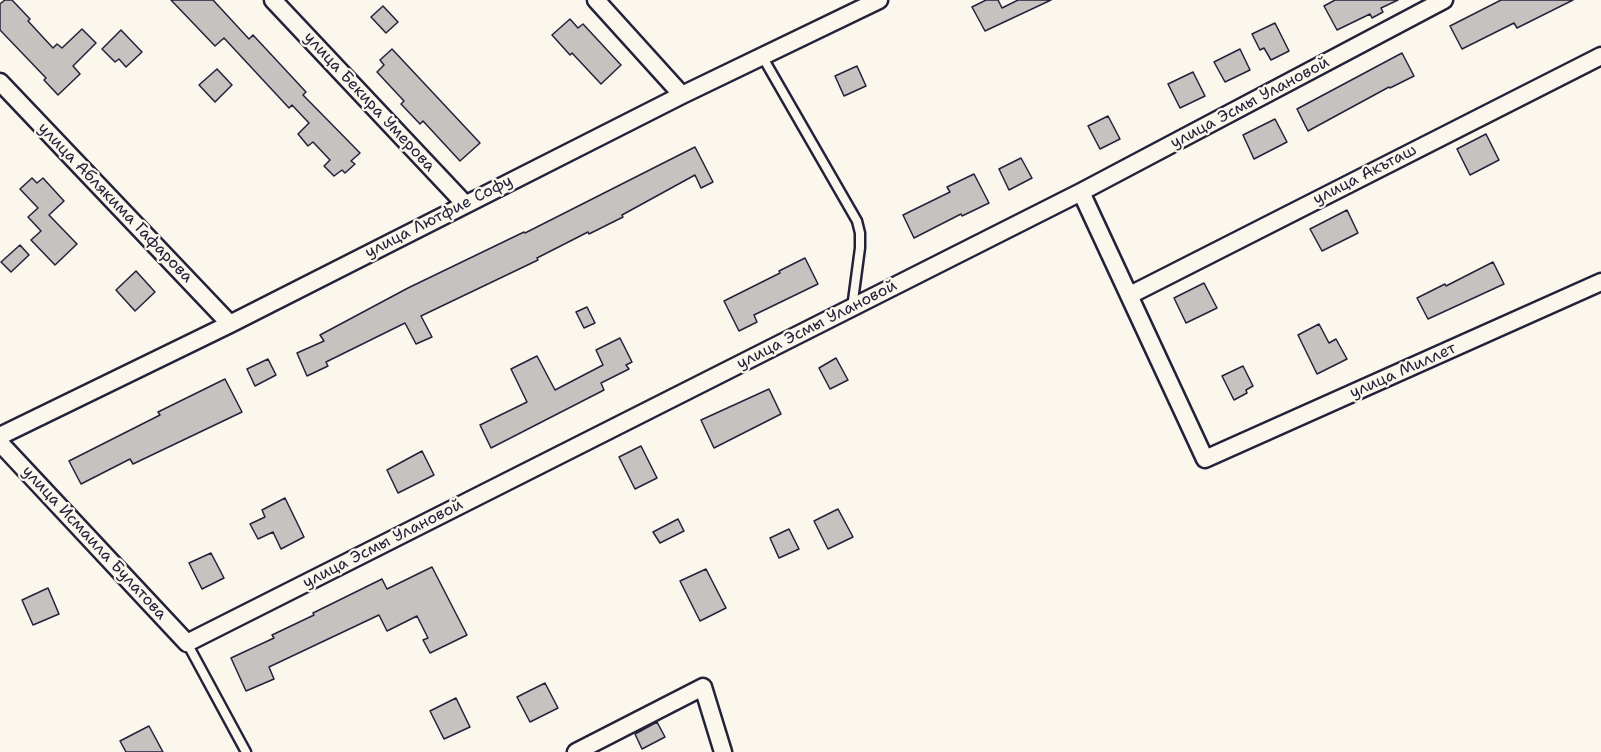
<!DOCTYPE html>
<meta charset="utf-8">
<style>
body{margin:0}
canvas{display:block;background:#fbf7ec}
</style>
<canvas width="1601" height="752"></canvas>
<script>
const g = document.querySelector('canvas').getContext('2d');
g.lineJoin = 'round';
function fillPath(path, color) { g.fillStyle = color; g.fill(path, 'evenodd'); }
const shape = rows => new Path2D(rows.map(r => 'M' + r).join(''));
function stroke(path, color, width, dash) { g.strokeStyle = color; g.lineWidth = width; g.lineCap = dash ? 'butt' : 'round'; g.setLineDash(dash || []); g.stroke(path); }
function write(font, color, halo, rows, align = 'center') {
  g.font = font + ' "Shantell Sans",sans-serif'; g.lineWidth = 4.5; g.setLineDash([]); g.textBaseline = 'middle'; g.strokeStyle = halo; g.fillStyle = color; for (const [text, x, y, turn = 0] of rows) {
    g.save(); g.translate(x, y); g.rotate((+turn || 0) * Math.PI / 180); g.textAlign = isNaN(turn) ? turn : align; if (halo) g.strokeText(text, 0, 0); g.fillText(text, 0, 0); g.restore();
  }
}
const building = shape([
 [5,0,12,0,30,19,28,21,53,48,57,44,62,48,82,29,96,43,73,66,80,74,58,95,44,80,46,78,0,30,0,4,5,0],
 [171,0,213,0,249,39,253,35,306,92,303,95,360,153,351,161,355,164,345,173,342,170,334,176,324,166,330,160,313,142,308,146,298,134,309,123,292,105,289,108,224,38,215,46,171,0],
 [986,0,998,0,1002,8,1018,0,1051,0,985,31,972,7,986,0],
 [1335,0,1398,0,1381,8,1383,12,1372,18,1370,14,1337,30,1324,6,1335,0],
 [1501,0,1573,0,1517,28,1514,23,1462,49,1450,26,1501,0],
 [383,6,398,22,386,33,371,17,383,6],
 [570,19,578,28,583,24,621,65,601,84,572,53,570,55,552,35,570,19],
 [1275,23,1289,51,1271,60,1264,48,1260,50,1252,34,1275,23],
 [121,30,142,52,126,67,119,59,115,62,102,49,121,30],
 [392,49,480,143,460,161,423,121,420,124,401,104,404,101,377,72,384,65,380,60,392,49],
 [1240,49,1250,70,1225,82,1214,62,1240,49],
 [1402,53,1414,76,1390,88,1389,87,1308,131,1297,109,1402,53],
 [857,66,866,86,844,96,835,76,857,66],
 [217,69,232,85,215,102,199,85,217,69],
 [1193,72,1205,96,1180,108,1168,84,1193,72],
 [1108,116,1120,139,1100,149,1088,126,1108,116],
 [1275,119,1287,142,1254,159,1243,135,1275,119],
 [1486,134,1499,160,1470,175,1457,149,1486,134],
 [695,147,713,182,701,188,695,175,622,215,623,217,589,234,588,232,537,258,538,260,421,316,432,337,416,344,405,323,326,362,328,366,307,376,297,353,324,341,320,335,408,288,524,232,525,233,695,147],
 [1021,158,1032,178,1009,190,999,169,1021,158],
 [974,174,989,203,962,216,961,214,914,238,903,215,950,192,947,187,974,174],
 [32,178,37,183,43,178,64,201,49,215,77,244,55,265,31,240,41,231,28,217,38,208,20,189,32,178],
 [1347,210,1358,233,1322,251,1310,229,1347,210],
 [20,245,29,255,11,272,1,262,20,245],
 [805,258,818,284,754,315,757,322,739,331,724,301,780,273,779,271,805,258],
 [1493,262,1504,284,1428,319,1417,298,1445,284,1446,286,1493,262],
 [136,271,155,292,135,311,116,290,136,271],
 [1204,283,1217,308,1186,323,1174,298,1204,283],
 [587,307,595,323,584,328,576,312,587,307],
 [1319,324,1329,343,1336,339,1347,359,1317,374,1298,335,1319,324],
 [620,338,632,362,626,365,629,369,601,383,604,390,491,448,480,425,527,402,511,369,537,356,555,390,603,365,596,350,620,338],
 [836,358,848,380,830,389,819,368,836,358],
 [268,359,276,375,255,386,247,369,268,359],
 [1243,366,1253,386,1246,390,1247,393,1234,400,1222,376,1243,366],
 [225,379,242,412,133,464,130,459,81,484,69,461,160,415,158,412,225,379],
 [769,389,781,414,714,448,701,420,769,389],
 [641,446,657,478,635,489,619,457,641,446],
 [422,451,434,475,398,493,387,470,422,451],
 [285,498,304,537,281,549,273,532,258,539,250,524,265,517,262,510,285,498],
 [838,509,853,537,828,549,814,521,838,509],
 [678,519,684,531,660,543,653,532,678,519],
 [789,529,799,549,779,558,770,538,789,529],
 [211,553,224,578,202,589,189,563,211,553],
 [432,567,467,635,430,653,423,640,428,638,417,616,387,631,379,615,269,667,274,679,246,691,231,658,274,638,272,635,314,615,313,613,382,579,387,589,432,567],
 [706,569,726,608,700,621,680,581,706,569],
 [48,588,59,614,33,625,22,600,48,588],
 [545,683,558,708,530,722,517,697,545,683],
 [456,698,470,727,444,739,430,711,456,698],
 [657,722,665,737,642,749,635,734,657,722],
 [149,726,163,752,126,752,120,741,149,726]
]);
fillPath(building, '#c6c2c0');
stroke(building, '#22223b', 1.5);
const service = shape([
 [762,56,857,221,860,233,860,248,852,308],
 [187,643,246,752]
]);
const minor = shape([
 [273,0,465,204],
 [596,0,682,95],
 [0,82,230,324],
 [1081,192,1205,459,1601,282],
 [1130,295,1601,56],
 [0,436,230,324,682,95,879,0],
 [0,443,187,643,1081,192,1444,0],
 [576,752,703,687,723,752]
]);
stroke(service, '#22223b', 13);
stroke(minor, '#22223b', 21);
stroke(service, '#fbf7ec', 8);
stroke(minor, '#fbf7ec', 16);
write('16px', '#22223b', '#fbf7ec', [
 ["улица Бекира Умерова",369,102,47],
 ["улица Эсмы Улановой",1250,103,-28],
 ["улица Акъташ",1365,175,-27],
 ["улица Аблякима Гафарова",115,203,46],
 ["улица Лютфие Софу",439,217,-27],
 ["улица Эсмы Улановой",817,325,-27],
 ["улица Миллет",1403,371,-24],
 ["улица Исмаила Булатова",94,543,47],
 ["улица Эсмы Улановой",383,544,-27]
]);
</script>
